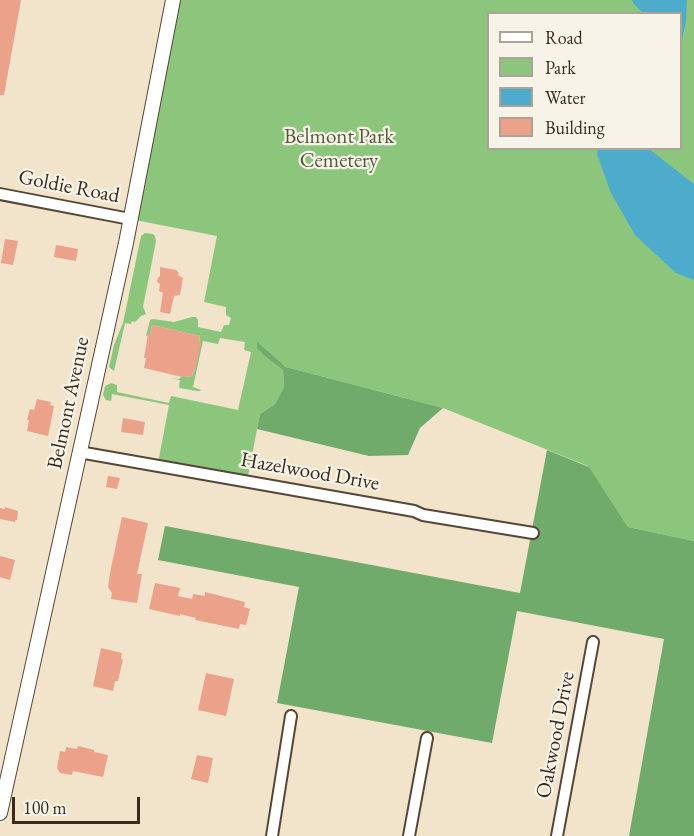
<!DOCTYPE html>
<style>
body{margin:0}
#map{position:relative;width:694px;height:836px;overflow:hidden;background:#f1e4ca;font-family:"EB Garamond",serif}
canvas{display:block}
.legend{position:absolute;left:487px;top:12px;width:195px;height:138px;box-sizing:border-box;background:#f7f3e8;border:2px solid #aca397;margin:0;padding:8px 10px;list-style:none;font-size:18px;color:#3b2a1e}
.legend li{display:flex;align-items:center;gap:12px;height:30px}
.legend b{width:30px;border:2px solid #aca397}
.scale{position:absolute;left:12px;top:797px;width:128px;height:27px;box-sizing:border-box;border:3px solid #3b2a1e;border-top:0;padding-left:8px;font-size:18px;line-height:21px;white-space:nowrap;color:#3b2a1e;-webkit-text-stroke:4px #f7f3e8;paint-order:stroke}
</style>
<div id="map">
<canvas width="694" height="836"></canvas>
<ul class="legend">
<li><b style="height:8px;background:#fff"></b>Road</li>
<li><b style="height:16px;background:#8bc67c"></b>Park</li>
<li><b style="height:16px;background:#4dabcb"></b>Water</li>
<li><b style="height:16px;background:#eca28a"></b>Building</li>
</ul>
<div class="scale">100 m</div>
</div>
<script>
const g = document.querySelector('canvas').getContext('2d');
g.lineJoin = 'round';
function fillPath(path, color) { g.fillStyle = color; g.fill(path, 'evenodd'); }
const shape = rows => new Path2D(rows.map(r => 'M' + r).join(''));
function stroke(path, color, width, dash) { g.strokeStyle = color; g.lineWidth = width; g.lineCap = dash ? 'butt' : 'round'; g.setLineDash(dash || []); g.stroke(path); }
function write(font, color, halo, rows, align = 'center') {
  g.font = font + ' "EB Garamond",serif'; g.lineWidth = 4.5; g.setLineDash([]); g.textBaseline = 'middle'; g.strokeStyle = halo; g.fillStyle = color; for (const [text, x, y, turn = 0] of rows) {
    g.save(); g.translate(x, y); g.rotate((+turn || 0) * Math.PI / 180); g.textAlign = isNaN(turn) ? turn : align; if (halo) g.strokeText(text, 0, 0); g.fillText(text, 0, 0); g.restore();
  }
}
fillPath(shape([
 [173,0,694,0,694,541,628,527,588,466,443,408,286,367,257,343,267,358,283,370,284,387,275,404,260,414,247,481,158,463,169,405,112,394,111,401,106,400,103,395,105,386,111,383,117,385,117,392,169,403,171,396,238,410,251,352,244,350,245,342,220,338,218,344,203,341,193,387,201,390,200,391,197,391,180,388,179,387,180,380,170,378,179,379,182,376,192,377,200,343,199,343,200,336,152,325,150,335,146,336,150,320,153,319,174,322,192,317,196,317,198,320,198,327,221,332,224,325,229,325,231,318,226,315,226,307,204,302,217,236,130,219],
 [488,14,680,14,680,148,488,148],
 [145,233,153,234,155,236,156,241,143,307,146,314,141,316,135,322,132,321,131,324,125,323,114,371,109,367,114,345,123,323,141,236]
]), '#8bc67c');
fillPath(shape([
 [257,342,286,367,443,408,420,428,408,455,369,456,257,429,260,414,275,404,284,387,283,370,267,358,257,348],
 [547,450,589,467,628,527,694,541,694,836,629,836,664,639,517,611,492,743,277,703,299,587,158,560,165,526,520,593]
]), '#70ab6c');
fillPath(shape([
 [632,0,687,0,686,21,681,44,680,14,643,13,634,4],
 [598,148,649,149,694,184,694,280,676,273,635,235,611,193,597,154]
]), '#4dabcb');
fillPath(shape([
 [0,0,21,0,4,95,0,95],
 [5,239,18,241,13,265,1,263],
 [56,245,78,249,76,261,54,257],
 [160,267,176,270,179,273,178,275,183,278,180,295,174,296,170,314,160,312,163,293,159,291,160,284,157,282,158,278,160,276],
 [152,325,200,336,199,343,201,343,195,371,193,371,192,377,182,376,182,377,144,368,146,358,144,358,148,334,150,335],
 [37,399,51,402,50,405,54,406,48,436,27,431,29,420,27,420,30,409,34,410],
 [123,418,145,422,143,435,121,432],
 [108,476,120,478,117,489,106,487],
 [5,507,18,511,17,520,15,520,15,522,0,519,0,508,5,509],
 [122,517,148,523,137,574,142,574,137,603,111,599,112,593,108,587,111,568],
 [0,556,15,560,10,580,0,577],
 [155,583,180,588,178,596,192,599,193,594,205,596,205,592,245,602,244,607,250,609,246,625,240,624,239,629,195,620,196,618,180,614,180,616,149,609],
 [101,648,122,653,121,659,123,659,118,681,115,681,113,691,93,686],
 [206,673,234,679,226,716,198,710],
 [78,746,94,750,94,752,108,755,103,777,73,771,72,775,60,773,57,768,60,751,65,752,66,747,77,749],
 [197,755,213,758,208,783,191,779]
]), '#eca28a');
const minor = shape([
 [0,194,130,219],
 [79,452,414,511,423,515,533,533],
 [272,836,291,716],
 [409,836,427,738],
 [557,836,593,642]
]);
const major = shape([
 [0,813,126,243,173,0]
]);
stroke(minor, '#564638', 14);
stroke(major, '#564638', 16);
stroke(minor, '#fff', 10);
stroke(major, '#fff', 14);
write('21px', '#53593a', '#f7f3e8', [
 ["Belmont Park",339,137],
 ["Cemetery",339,161]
]);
write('21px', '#3b2a1e', '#f7f3e8', [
 ["Goldie Road",69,187,11],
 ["Belmont Avenue",69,403,-78],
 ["Hazelwood Drive",310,472,10],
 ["Oakwood Drive",556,735,-79]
]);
</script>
